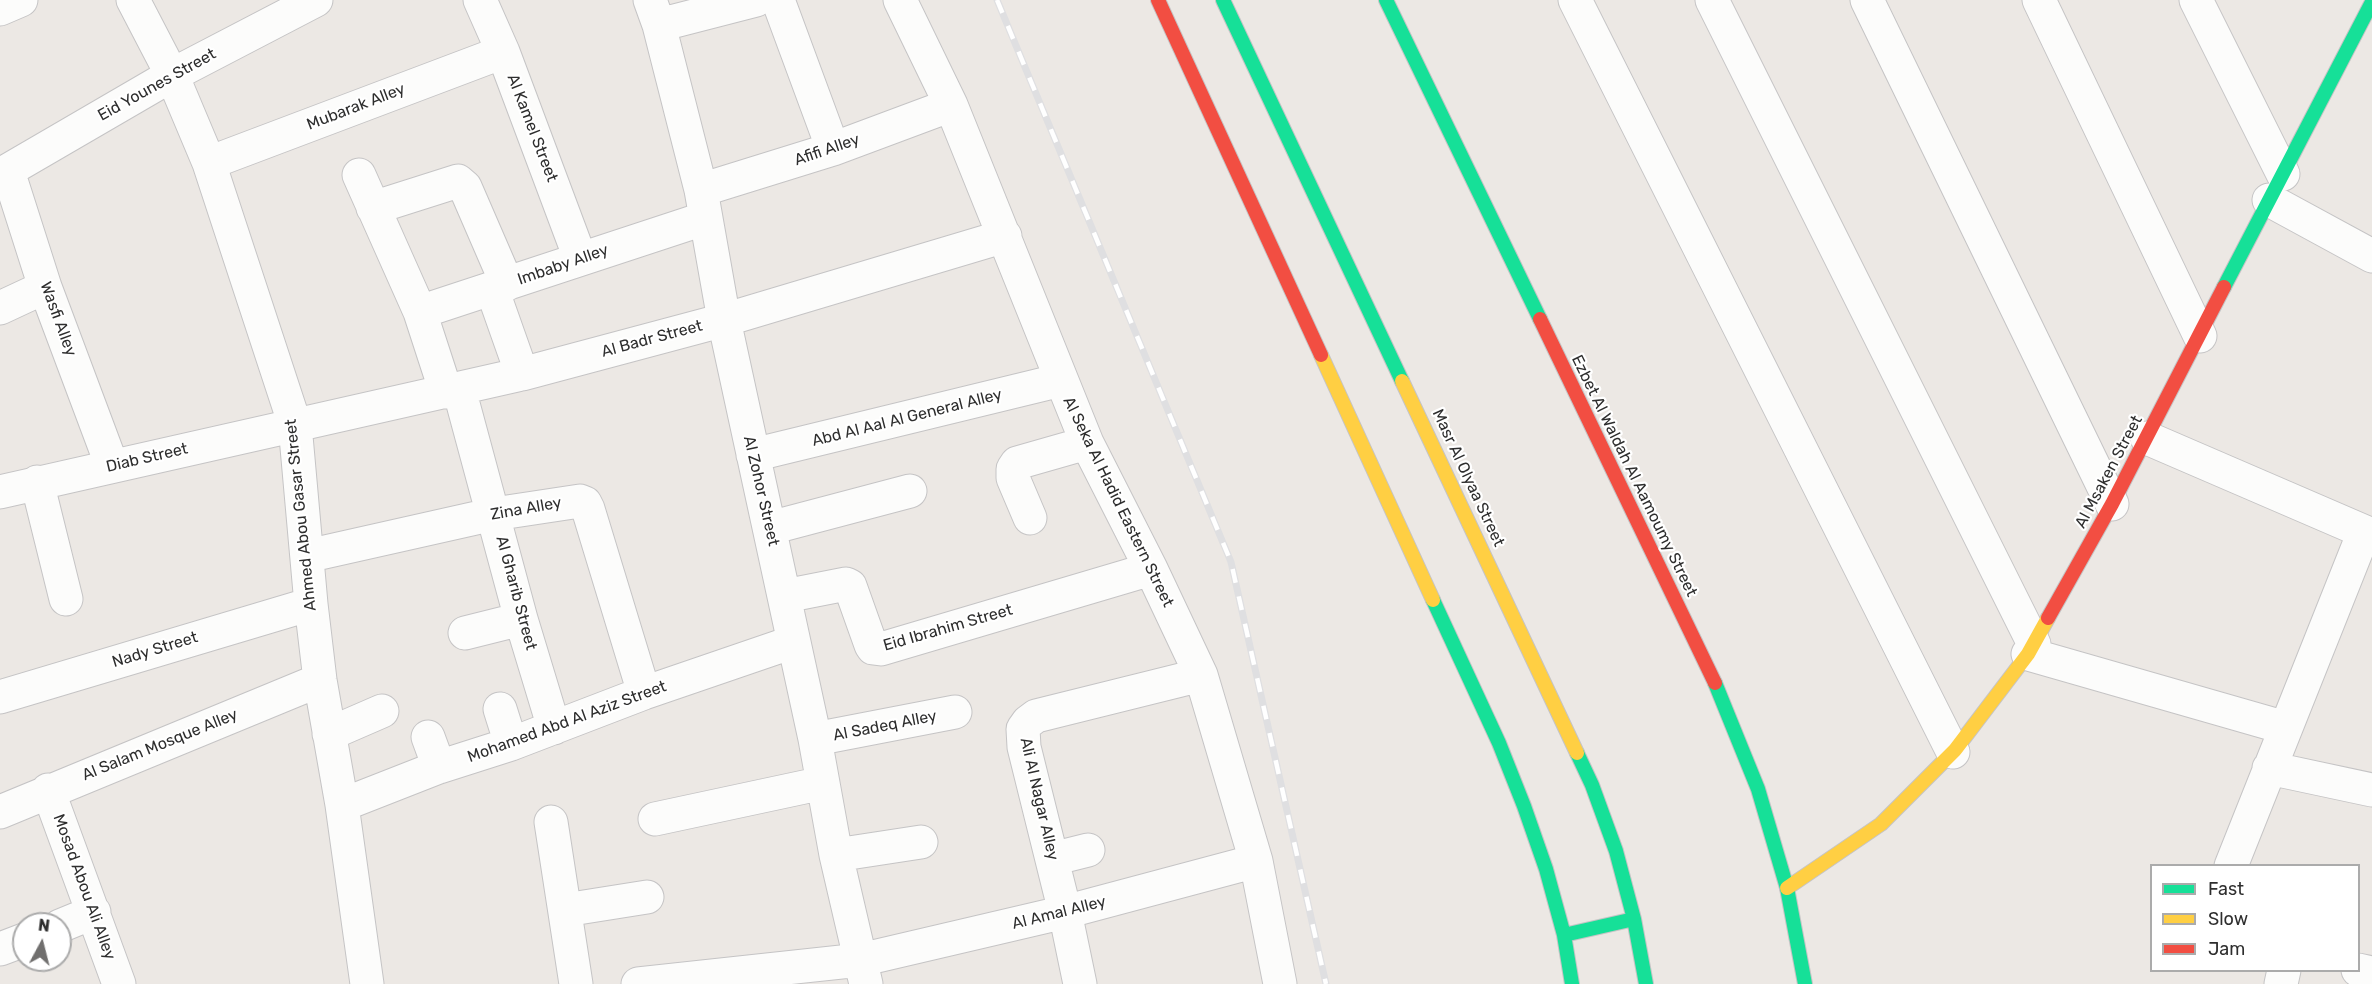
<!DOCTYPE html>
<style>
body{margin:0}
#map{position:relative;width:2372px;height:984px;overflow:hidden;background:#ece8e4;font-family:Rubik,sans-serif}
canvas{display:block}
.legend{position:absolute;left:2150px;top:864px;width:210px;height:108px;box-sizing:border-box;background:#fff;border:2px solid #ababab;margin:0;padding:8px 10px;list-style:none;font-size:18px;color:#2e2e2e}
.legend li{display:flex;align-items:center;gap:12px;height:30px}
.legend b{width:30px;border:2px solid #ababab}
.north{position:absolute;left:12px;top:912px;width:60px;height:60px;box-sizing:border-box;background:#fff;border:2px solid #ababab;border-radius:50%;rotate:7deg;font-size:16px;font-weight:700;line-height:24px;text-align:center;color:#2e2e2e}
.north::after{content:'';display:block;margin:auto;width:21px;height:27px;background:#706f6e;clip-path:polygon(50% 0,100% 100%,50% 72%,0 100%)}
</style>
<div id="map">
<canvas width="2372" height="984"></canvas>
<ul class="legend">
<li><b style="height:8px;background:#16e098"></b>Fast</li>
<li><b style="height:8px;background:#ffcf43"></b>Slow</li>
<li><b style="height:8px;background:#f24e42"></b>Jam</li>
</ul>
<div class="north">N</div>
</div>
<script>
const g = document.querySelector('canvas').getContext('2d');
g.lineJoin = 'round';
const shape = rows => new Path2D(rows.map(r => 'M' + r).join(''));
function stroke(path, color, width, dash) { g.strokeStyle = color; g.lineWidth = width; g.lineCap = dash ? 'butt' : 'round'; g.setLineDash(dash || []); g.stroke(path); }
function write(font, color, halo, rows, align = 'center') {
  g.font = font + ' Rubik,sans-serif'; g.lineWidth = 4.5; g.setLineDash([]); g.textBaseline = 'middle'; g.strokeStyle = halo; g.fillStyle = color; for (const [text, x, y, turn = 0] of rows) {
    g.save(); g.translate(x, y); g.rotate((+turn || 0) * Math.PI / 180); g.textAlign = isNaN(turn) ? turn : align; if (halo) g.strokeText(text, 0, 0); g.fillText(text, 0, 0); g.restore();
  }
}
const street = shape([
 [133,0,172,75,209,163,295,425,311,604,320,680,342,805,367,984],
 [480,0,503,52,580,258],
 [650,0,659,25,701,190,724,320,815,739,836,855,866,984],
 [778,0,833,149],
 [900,0,951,105,1087,443,1151,569,1201,675,1256,861,1280,984],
 [1575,0,1953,752],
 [1712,0,2034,644],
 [1867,0,2112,504],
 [2039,0,2200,336],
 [2196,0,2283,174],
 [0,9,21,0],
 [659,25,756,0],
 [209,163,503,52],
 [8,171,45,287,112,466],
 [0,175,172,75,316,0],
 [359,175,420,312,446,392],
 [701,190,833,149,951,105],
 [2269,200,2372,256],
 [373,208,458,181,465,187,507,284],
 [492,289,522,374],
 [0,308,45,287],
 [420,312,706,218],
 [459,389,521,619,554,728],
 [2147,438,2372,535],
 [753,455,1061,380],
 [37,482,66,599],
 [0,492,522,374,724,320,1005,236],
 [1030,518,1013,478,1013,469,1017,463,1087,443],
 [770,528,910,491],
 [307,556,494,514,580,501,585,503,588,509,644,693],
 [785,596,846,584,850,586,871,645,873,648,881,649,1151,569],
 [465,633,521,619],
 [2028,654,2286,728],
 [0,697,311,604],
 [500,709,511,744],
 [329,734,382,711],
 [428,737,439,767],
 [815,739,955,712],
 [2269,768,2372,790],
 [48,790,119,984],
 [342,805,439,767,511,744,644,693,793,642],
 [0,812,320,680],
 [655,819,823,783],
 [551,822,576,984],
 [836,855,921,842],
 [1052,859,1088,850],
 [2231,866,2364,532],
 [565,910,647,897],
 [60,926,94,912],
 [0,949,24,940],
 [2358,970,2372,973],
 [638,984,860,960,1065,912,1256,861],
 [1080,984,1065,912,1024,747,1023,729,1028,722,1036,716,1201,675],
 [2281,984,2284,970]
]);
const fast = shape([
 [1223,0,1402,381],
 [1386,0,1540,319],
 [2224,287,2372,2],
 [1433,600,1499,743,1524,806,1546,869,1564,935,1572,984],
 [1715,683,1758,789,1787,888,1805,984],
 [1577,753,1592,785,1616,851,1634,919,1646,984],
 [1564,935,1634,919]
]);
const slow = shape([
 [1321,355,1433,600],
 [1402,381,1577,753],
 [1787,888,1881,824,1955,750,2028,654,2048,618]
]);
const jam = shape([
 [1158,0,1321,355],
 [1540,319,1715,683],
 [2048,618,2112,504,2224,287]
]);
stroke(street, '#c5c4c5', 35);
stroke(fast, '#c5c4c5', 16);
stroke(slow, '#c5c4c5', 16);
stroke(jam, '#c5c4c5', 16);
stroke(street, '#fcfcfb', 33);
stroke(fast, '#16e098', 14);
stroke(slow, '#ffcf43', 14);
stroke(jam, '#f24e42', 14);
const rail = shape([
 [997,0,1231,562,1326,984]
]);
stroke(rail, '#dfdfe1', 7);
stroke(rail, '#fff', 4.5, [14]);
write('16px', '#2e2e2e', '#fff', [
 ["Eid Younes Street",157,85,-29],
 ["Mubarak Alley",356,107,-21],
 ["Al Kamel Street",532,128,69],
 ["Afifi Alley",827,150,-19],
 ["Imbaby Alley",563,265,-19],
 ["Wasfi Alley",58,319,70],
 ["Al Badr Street",652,339,-15],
 ["Abd Al Aal Al General Alley",907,418,-14],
 ["Diab Street",147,458,-13],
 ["Al Msaken Street",2109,472,-62],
 ["Ezbet Al Waldah Al Aamoumy Street",1634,476,64],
 ["Masr Al Olyaa Street",1468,478,65],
 ["Al Zohor Street",761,491,77],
 ["Al Seka Al Hadid Eastern Street",1118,502,64],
 ["Zina Alley",526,509,-10],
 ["Ahmed Abou Gasar Street",301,515,-96],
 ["Al Gharib Street",516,593,75],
 ["Eid Ibrahim Street",948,628,-16],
 ["Nady Street",155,650,-17],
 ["Mohamed Abd Al Aziz Street",567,722,-20],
 ["Al Sadeq Alley",885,726,-11],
 ["Al Salam Mosque Alley",160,745,-22],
 ["Ali Al Nagar Alley",1039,799,77],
 ["Mosad Abou Ali Alley",84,887,70],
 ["Al Amal Alley",1059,913,-14]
]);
</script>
